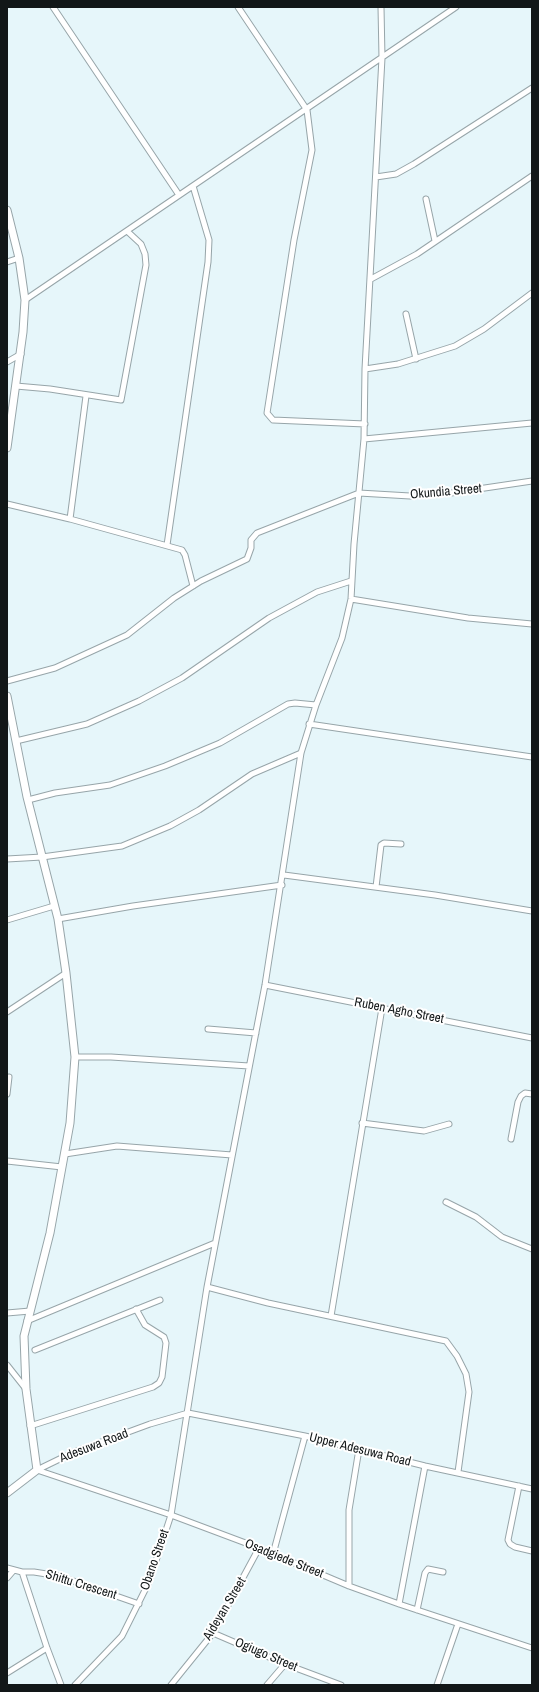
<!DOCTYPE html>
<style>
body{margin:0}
#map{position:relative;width:539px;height:1692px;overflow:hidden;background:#e6f6fa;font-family:"Archivo Narrow",sans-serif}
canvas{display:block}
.frame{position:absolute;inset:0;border:8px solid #121718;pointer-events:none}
</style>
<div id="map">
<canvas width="539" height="1692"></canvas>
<div class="frame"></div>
</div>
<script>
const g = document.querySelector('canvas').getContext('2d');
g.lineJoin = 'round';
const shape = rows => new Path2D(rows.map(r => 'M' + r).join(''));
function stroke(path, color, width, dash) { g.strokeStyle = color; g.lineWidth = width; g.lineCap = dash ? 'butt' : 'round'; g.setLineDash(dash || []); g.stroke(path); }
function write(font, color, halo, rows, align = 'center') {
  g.font = font + ' "Archivo Narrow",sans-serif'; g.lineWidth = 4; g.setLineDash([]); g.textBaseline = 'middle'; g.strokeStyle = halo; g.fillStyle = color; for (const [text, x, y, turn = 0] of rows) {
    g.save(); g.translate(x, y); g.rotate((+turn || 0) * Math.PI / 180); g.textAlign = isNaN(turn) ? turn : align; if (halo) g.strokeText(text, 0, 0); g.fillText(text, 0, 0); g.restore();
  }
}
const street = shape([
 [53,7,179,195],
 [238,7,307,110,312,150,294,240,267,413,273,420,365,424],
 [376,177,396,174,414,164,532,88],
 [426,199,435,241],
 [7,262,19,258],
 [371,279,417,254,532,176],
 [25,300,456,7],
 [406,314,416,359],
 [7,362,21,354],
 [365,369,398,364,455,346,484,329,532,293],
 [16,386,50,389,121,400,146,265,145,254,141,244,127,231],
 [364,439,532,423],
 [7,504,70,519,182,550,185,555,193,586],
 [70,519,86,396],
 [167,545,208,262,209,240,193,186],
 [351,599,468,618,532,624],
 [7,681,55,668,127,635,174,598,201,581,247,559,251,548,251,540,257,533,359,493,410,496,451,493,532,481],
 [309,724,532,757],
 [16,741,87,724,139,701,182,678,269,618,317,592,351,581],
 [28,800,55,793,110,785,165,766,220,743,288,704,295,703,316,705],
 [7,859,42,857,122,846,170,826,199,810,252,774,301,753],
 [284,875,435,895,532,911],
 [376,887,381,845,384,843,401,844],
 [58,919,133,906,282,885],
 [7,920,54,906],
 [265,985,532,1038],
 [7,1012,66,973],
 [208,1029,256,1033],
 [75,1057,111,1057,249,1066],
 [7,1094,9,1077],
 [362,1123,424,1131,449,1124],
 [511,1139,518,1102,521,1096,525,1093,532,1094],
 [65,1154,117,1146,232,1155],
 [7,1161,62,1167],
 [446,1202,476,1217,502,1237,532,1249],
 [207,1287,268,1303,446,1341,457,1356,466,1374,469,1392,458,1472],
 [7,1313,30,1311],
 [331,1316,382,1008],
 [27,1321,215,1243],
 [35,1350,160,1300],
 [7,1365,26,1389],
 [30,1426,153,1387,159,1383,162,1377,166,1343,164,1337,145,1325,136,1309],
 [37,1470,171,1515,259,1548,349,1586,399,1604,532,1648],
 [37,1470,74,1452,150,1424,188,1413,305,1436,425,1466,532,1489],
 [519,1486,508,1540,510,1544,515,1547,532,1551],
 [273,1554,305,1436],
 [7,1568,22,1572,47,1648,61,1685],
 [22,1572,34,1572,59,1576,139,1604],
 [7,1578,13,1571],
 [349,1586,349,1510,359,1449],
 [399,1604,425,1466],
 [417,1610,425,1573,428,1569,443,1572],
 [213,1633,285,1664,341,1685],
 [7,1673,47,1648],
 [75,1685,122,1636,149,1582,171,1515,207,1287,265,985,301,753,316,705,342,638,351,599,354,544,364,439,365,369,382,58,381,7],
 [171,1685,213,1633,259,1548],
 [267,1685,285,1664],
 [437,1685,458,1624]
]);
const secondary = shape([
 [7,210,19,258,25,300,23,332,7,448],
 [7,696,27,797,58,919,66,973,75,1057,70,1123,50,1233,24,1336,26,1389,37,1470,7,1493]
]);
stroke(street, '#97a5a9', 7);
stroke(secondary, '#97a5a9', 9);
stroke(street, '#fff', 5);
stroke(secondary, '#fff', 7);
write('13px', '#121718', '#fff', [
 ["Okundia Street",446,492,-5],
 ["Ruben Agho Street",399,1011,11],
 ["Adesuwa Road",94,1446,-21],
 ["Upper Adesuwa Road",360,1450,14],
 ["Osadgiede Street",284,1559,22],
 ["Obano Street",155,1560,-71],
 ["Shittu Crescent",81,1585,17],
 ["Aideyan Street",225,1609,-59],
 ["Ogiugo Street",266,1655,23]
]);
</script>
